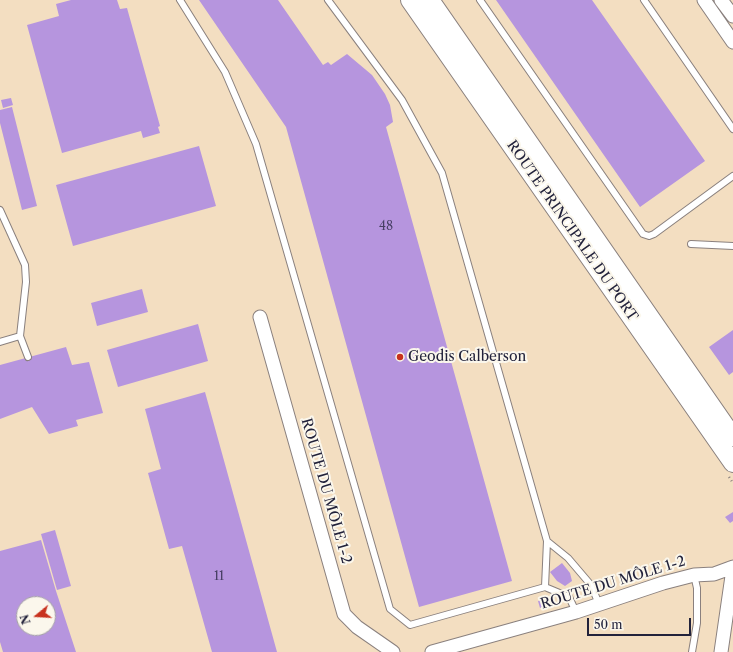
<!DOCTYPE html>
<meta charset="utf-8">
<style>
body{margin:0}
#map{position:relative;width:733px;height:652px;overflow:hidden;background:#f3dec1;font-family:"Libre Caslon Text",serif}
canvas{display:block}
.north{position:absolute;left:16px;top:596px;width:40px;height:40px;box-sizing:border-box;background:#fbf7ec;border:1px solid #a4a2a5;border-radius:50%;rotate:252deg;font-size:11px;font-weight:700;line-height:16px;text-align:center;color:#22223b}
.north::after{content:'';display:block;margin:auto;width:14px;height:18px;background:#c8321e;clip-path:polygon(50% 0,100% 100%,50% 72%,0 100%)}
.scale{position:absolute;left:587px;top:618px;width:104px;height:18px;box-sizing:border-box;border:2px solid #22223b;border-top:0;padding-left:5px;font-size:12px;line-height:14px;white-space:nowrap;color:#22223b;-webkit-text-stroke:3px #fbf7ec;paint-order:stroke}
</style>
<div id="map">
<canvas width="733" height="652"></canvas>
<div class="north">N</div>
<div class="scale">50 m</div>
</div>
<script>
const g = document.querySelector('canvas').getContext('2d');
g.lineJoin = 'round';
function fillPath(path, color) { g.fillStyle = color; g.fill(path, 'evenodd'); }
const shape = rows => new Path2D(rows.map(r => 'M' + r).join(''));
function stroke(path, color, width, dash) { g.strokeStyle = color; g.lineWidth = width; g.lineCap = dash ? 'butt' : 'round'; g.setLineDash(dash || []); g.stroke(path); }
function write(font, color, halo, rows, align = 'center') {
  g.font = font + ' "Libre Caslon Text",serif'; g.lineWidth = 4; g.setLineDash([]); g.textBaseline = 'middle'; g.strokeStyle = halo; g.fillStyle = color; for (const [text, x, y, turn = 0] of rows) {
    g.save(); g.translate(x, y); g.rotate((+turn || 0) * Math.PI / 180); g.textAlign = isNaN(turn) ? turn : align; if (halo) g.strokeText(text, 0, 0); g.fillText(text, 0, 0); g.restore();
  }
}
fillPath(shape([
 [71,0,117,0,120,9,127,8,160,126,158,127,160,133,143,138,141,131,62,153,27,25,59,16,56,4],
 [199,0,278,0,323,65,328,62,331,65,347,54,372,75,385,94,390,105,393,122,386,127,512,581,419,607,286,127],
 [496,0,592,0,705,161,640,207],
 [11,98,13,105,3,108,1,100],
 [12,107,37,206,22,210,0,123,0,110],
 [199,146,216,206,73,246,56,185],
 [142,289,148,312,97,326,91,303],
 [198,324,208,361,118,387,107,350],
 [733,330,733,372,729,375,709,347],
 [66,347,72,365,89,362,103,413,76,420,78,426,49,434,32,407,0,419,0,365],
 [205,392,277,652,212,652,182,546,169,549,148,473,161,469,145,409],
 [733,512,733,521,730,523,725,517],
 [55,530,71,586,57,590,41,534],
 [41,540,56,591,76,652,3,652,0,642,0,551],
 [24,604,48,604,48,628,24,628],
 [562,563,570,573,572,581,565,586,557,581,550,572],
 [547,599,549,606,540,608,538,601]
]), '#b695de');
const lane = shape([
 [180,0,225,72,256,144,390,609,410,625,545,587],
 [328,0,402,100,442,173,547,541],
 [480,0,643,234,649,236,654,234,733,176],
 [644,0,733,129],
 [0,210,25,265,26,282,20,336,28,357],
 [691,244,733,246],
 [0,342,20,336],
 [576,612,569,597,545,587,547,541,568,558,591,585,599,604],
 [692,652,697,623,697,588,694,575]
]);
const street = shape([
 [704,0,733,42],
 [721,0,733,16],
 [260,317,344,614,357,627,393,652],
 [432,652,576,612,663,583,694,575,714,574,733,567],
 [721,652,732,576,730,568]
]);
const secondary = shape([
 [410,0,733,463],
 [430,0,733,437]
]);
stroke(lane, '#8a807e', 8);
stroke(street, '#8a807e', 15);
stroke(secondary, '#8a807e', 20);
stroke(shape([
 [729,477,733,483]
]), '#8a807e', 2.5, [1, 3]);
stroke(lane, '#fff', 6);
stroke(street, '#fff', 13);
stroke(secondary, '#fff', 18);
for (const [x, y, r, color] of [
 [400,357,4,"#c8321e"]
]) { const dot = new Path2D(); dot.arc(x, y, r, 0, 2 * Math.PI); g.fillStyle = color; g.fill(dot); stroke(dot, '#fbf7ec', 1.5); }
write('12px', '#473f64', null, [
 ["48",386,227],
 ["11",219,577]
]);
write('14px', '#22223b', '#fbf7ec', [
 ["ROUTE PRINCIPALE DU PORT",572,231,55],
 ["ROUTE DU MÔLE 1-2",326,491,74],
 ["ROUTE DU MÔLE 1-2",613,583,-17]
]);
write('14px', '#22223b', '#fbf7ec', [
 ["Geodis Calberson",408,357]
], 'left');
</script>
